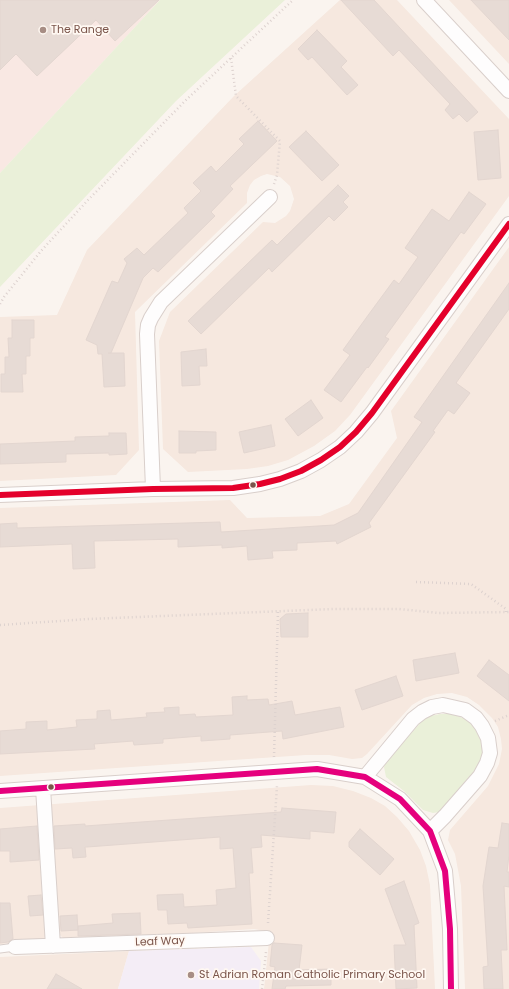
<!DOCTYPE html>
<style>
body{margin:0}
canvas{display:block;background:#faf4ef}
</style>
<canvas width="509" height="989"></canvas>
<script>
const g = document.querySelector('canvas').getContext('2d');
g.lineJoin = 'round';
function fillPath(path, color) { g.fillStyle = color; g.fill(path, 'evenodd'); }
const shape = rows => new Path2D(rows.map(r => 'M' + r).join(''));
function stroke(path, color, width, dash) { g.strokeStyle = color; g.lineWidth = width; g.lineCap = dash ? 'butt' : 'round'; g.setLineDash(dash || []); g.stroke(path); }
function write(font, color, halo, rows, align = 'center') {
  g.font = font + ' Poppins,sans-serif'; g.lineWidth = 3.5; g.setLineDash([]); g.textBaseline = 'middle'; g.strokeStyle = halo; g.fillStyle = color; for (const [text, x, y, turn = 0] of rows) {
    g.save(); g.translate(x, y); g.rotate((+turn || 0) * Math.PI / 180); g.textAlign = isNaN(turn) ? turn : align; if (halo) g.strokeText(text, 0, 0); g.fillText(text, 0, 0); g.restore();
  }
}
fillPath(shape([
 [340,0,397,0,509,119,509,196,350,415,335,431,314,446,288,460,268,466,247,469,188,472,163,449,159,341,170,312,263,222,275,223,286,216,290,211,294,199,290,186,280,177,267,174,261,176,254,180,250,185,247,193,247,203,135,312,139,450,116,475,0,481,0,317,57,315,87,250,234,96],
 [449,0,509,0,509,64],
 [509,247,509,989,465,989,461,886,455,854,448,840,450,830,488,786,499,764,502,749,501,739,498,727,492,718,479,705,467,697,452,693,437,694,424,698,412,705,367,754,362,758,352,759,329,755,306,755,0,776,0,508,230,500,247,518,320,516,349,504,397,438,391,411],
 [311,785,333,786,353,791,371,798,385,806,397,817,409,831,420,850,426,866,430,885,435,989,264,989,270,932,254,929,66,941,60,935,47,936,38,942,0,944,0,808],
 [129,951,118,989,0,989,0,957]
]), '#f6e8df');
fillPath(shape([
 [0,0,160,0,0,173]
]), '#f9e8e3');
fillPath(shape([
 [251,947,261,961,259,989,118,989,129,951]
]), '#f4edf6');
fillPath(shape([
 [160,0,285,0,176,101,0,287,0,173],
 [440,714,451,714,463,718,470,723,477,731,482,743,482,757,479,767,444,808,439,812,433,813,423,810,404,791,386,777,384,767,387,760,423,720,431,716]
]), '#eaf0d9');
const building = shape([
 [0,0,159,0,115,41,96,20,37,76,16,54,0,70,0,0],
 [341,0,374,0,478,112,467,122,459,114,453,119,445,110,450,104,399,50,393,56,341,0],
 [471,0,509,0,509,40,471,0],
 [317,30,347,61,341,67,358,85,347,95,312,57,308,60,298,49,317,30],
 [258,121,277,141,230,186,233,189,211,212,215,216,158,272,153,268,143,278,111,353,108,353,124,353,125,386,104,387,102,354,98,354,97,345,86,340,112,281,118,283,127,263,124,259,137,248,144,255,188,213,184,208,201,191,193,183,211,166,216,172,244,144,239,139,258,121],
 [498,130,501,178,478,180,474,132,498,130],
 [306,131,339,165,322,181,289,147,306,131],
 [338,185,349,196,343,202,348,207,334,221,329,216,272,272,269,268,201,334,188,321,272,240,277,245,338,185],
 [469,192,486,204,464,234,461,232,385,337,389,339,368,368,367,367,341,402,324,390,350,355,343,350,369,314,394,280,399,284,418,257,405,248,432,209,449,221,469,192],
 [509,283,509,309,456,383,470,393,454,414,448,410,433,431,435,432,369,523,371,527,337,544,336,541,297,543,297,550,272,551,273,558,248,560,247,546,222,548,222,545,178,547,178,539,94,541,95,568,73,569,72,544,0,547,0,524,17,523,17,528,220,522,221,532,334,525,358,513,422,422,414,417,509,283],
 [12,320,34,320,34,338,30,338,30,356,26,356,26,374,22,374,23,392,1,392,1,374,5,374,5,357,9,357,8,338,12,338,12,320],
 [206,349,207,366,199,366,200,385,182,386,181,352,206,349],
 [311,400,323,418,298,436,285,419,311,400],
 [271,425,275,446,244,453,239,432,271,425],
 [179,431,216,432,216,450,196,451,196,453,179,453,179,431],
 [109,433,126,433,127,454,109,455,109,453,66,454,66,462,0,464,0,444,75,441,75,437,109,436,109,433],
 [308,613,308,637,281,637,280,619,286,614,308,613],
 [455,653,459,673,416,681,413,660,455,653],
 [489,660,509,675,509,701,477,676,489,660],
 [396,676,403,696,362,710,355,690,396,676],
 [247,696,247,700,268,699,269,705,292,701,295,715,340,707,344,727,283,739,282,731,230,735,230,739,201,741,201,736,163,739,163,743,134,745,133,741,94,744,95,749,0,754,0,731,26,729,26,722,47,721,47,730,77,727,76,720,97,719,97,711,110,710,111,720,147,717,146,713,165,712,164,708,179,707,179,715,195,714,196,717,233,715,232,697,247,696],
 [282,808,336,812,334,833,310,831,310,839,261,835,262,847,251,848,253,873,249,873,252,924,188,928,187,923,168,924,167,910,158,910,157,895,183,894,184,907,217,905,216,890,236,888,233,848,220,849,220,837,87,847,85,847,86,857,73,858,72,848,55,849,54,826,85,824,85,826,281,812,282,808],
 [502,823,509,824,509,855,507,872,509,872,509,887,504,886,507,950,501,950,503,989,484,989,483,967,488,966,483,886,489,847,498,848,502,823],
 [37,826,39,860,10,862,10,851,0,851,0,829,37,826],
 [360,829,394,859,380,875,349,847,349,842,360,829],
 [404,881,419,923,414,925,417,988,396,989,394,945,406,945,385,889,404,881],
 [41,895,43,915,30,916,28,896,41,895],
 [0,903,10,903,13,939,8,942,0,943,0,903],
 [140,913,141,934,78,936,78,926,113,923,112,914,140,913],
 [77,915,78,930,61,931,60,916,77,915],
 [274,943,302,945,299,970,331,969,331,985,286,986,285,989,272,989,275,967,270,966,272,945,274,943],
 [56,974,82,989,47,989,56,974]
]);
fillPath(building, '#e7dbd5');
stroke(building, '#e3d6d0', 1);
const service = shape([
 [0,949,15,947]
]);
const minor = shape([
 [424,0,509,91],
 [153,489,147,334,148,325,151,318,161,302,270,197],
 [0,495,153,489,233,488,260,484,280,479,301,471,321,460,340,447,356,432,372,413,509,224],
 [365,777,413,719,422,712,432,707,443,705,465,710,476,718,482,726,488,738,490,753,487,763,480,776,445,816,430,831],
 [43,788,53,946],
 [0,791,317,769,365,777,400,799,430,831,445,871,450,929,451,989],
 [15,947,267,938]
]);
stroke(service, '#d9cfcb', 9);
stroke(minor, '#d9cfcb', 16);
stroke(shape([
 [231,58,236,96,280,141,277,175,274,184],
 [0,304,4,297,41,251,88,200,186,100,293,0],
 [416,582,471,584,506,609,506,612],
 [0,625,89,619,333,609,399,609,439,613,509,612],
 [495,721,509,715],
 [274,757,278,611],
 [268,923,277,786],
 [262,989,266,952]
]), '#ddd2cf', 2.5, [1, 3]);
stroke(service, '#fefdfd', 7);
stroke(minor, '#fefdfd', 14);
stroke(shape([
 [0,495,153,489,233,488,260,484,280,479,301,471,321,460,340,447,356,432,372,413,509,224]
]), '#e4002b', 6);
stroke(shape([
 [0,791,317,769,365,777,400,799,430,831,445,871,450,929,451,989]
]), '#e5007d', 6);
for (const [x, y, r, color] of [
 [43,30,4,"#a78d84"],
 [253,485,3.5,"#7b554b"],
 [51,787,3.5,"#7b554b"],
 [191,975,4,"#a78d84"]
]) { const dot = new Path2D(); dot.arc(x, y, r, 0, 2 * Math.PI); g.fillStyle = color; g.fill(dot); stroke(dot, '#fff8f2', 1.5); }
write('11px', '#7b554b', '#fff8f2', [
 ["The Range",51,30],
 ["St Adrian Roman Catholic Primary School",199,975]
], 'left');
write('11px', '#7b554b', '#fff8f2', [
 ["Leaf Way",160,942,-2]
]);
</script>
